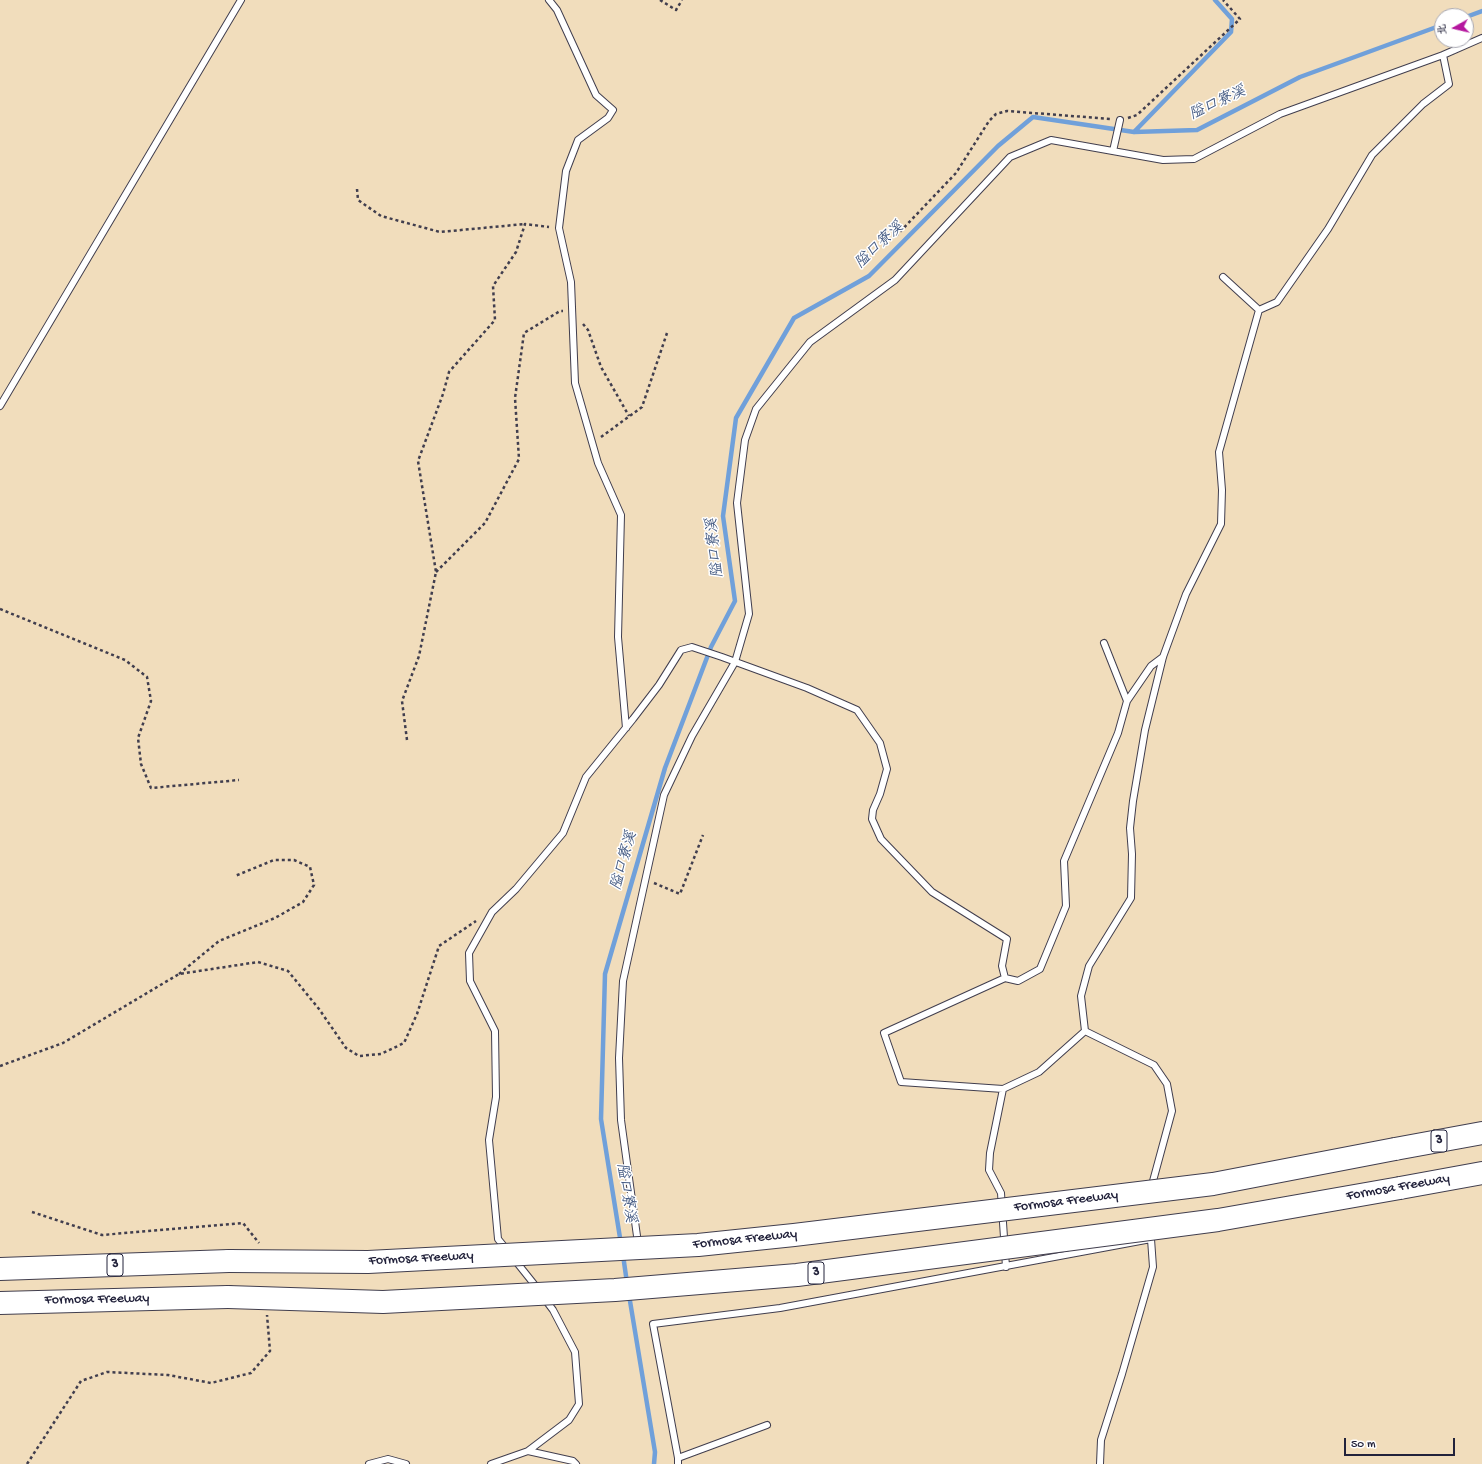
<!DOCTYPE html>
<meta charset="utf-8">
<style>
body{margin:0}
#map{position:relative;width:1482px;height:1464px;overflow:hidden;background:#f1ddbc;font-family:"Gochi Hand","LXGW WenKai TC",sans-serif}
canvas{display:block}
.north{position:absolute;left:1434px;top:8px;width:40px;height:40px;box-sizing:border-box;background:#fff;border:1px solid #a7a7b1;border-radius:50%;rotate:262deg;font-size:11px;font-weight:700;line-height:16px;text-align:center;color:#22223b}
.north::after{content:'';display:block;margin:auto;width:14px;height:18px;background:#b5179e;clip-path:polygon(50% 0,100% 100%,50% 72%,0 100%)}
.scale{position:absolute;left:1344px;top:1438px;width:111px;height:18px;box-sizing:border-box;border:2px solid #22223b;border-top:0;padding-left:5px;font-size:12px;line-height:14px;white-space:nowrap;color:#22223b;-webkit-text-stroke:3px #fff;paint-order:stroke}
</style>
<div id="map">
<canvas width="1482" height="1464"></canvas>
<div class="north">北</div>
<div class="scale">50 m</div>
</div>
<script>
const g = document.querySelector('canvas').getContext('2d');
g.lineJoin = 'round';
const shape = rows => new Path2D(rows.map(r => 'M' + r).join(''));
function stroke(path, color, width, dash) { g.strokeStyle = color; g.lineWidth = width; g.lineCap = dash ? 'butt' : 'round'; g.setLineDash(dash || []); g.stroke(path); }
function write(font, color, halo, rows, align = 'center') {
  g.font = font + ' "Gochi Hand","LXGW WenKai TC",sans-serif'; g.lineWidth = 3; g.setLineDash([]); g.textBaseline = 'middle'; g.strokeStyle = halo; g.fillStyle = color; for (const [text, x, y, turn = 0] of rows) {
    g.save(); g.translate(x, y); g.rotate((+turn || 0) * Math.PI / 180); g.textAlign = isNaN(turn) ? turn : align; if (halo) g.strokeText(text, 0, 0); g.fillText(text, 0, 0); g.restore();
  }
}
stroke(shape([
 [1466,17,1482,11],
 [1134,132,1231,32,1232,19,1215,0],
 [621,1244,601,1119,605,974,665,768,711,647,735,601,723,516,736,418,794,318,869,276,998,146,1033,117,1134,132,1197,130,1300,77,1442,25],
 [623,1255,627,1283],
 [629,1295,655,1452,654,1464]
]), '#70a0da', 4.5);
const service = shape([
 [549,0,557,10,596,95,613,110,608,118,578,140,566,171,559,228,571,282,575,383,598,463,621,515,618,637,626,728],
 [1443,55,1482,38],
 [1113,151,1120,120],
 [0,406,241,0],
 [1104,643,1127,701],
 [1005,978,884,1033,901,1082,1003,1089,1039,1072,1085,1031],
 [1003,1089,990,1153,989,1170,1001,1193,1006,1267],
 [1153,1181,1172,1111,1167,1084,1154,1065,1085,1031,1081,996,1089,966,1131,898,1132,854,1130,828,1133,801,1145,730,1163,657,1186,594,1221,524,1222,490,1219,452,1259,310,1223,277],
 [637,1236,621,1120,619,1058,623,981,664,795,692,736,735,662,749,614,737,503,745,440,756,409,810,342,895,280,1010,157,1051,140,1163,160,1194,159,1280,114,1443,55,1449,84,1423,104,1372,155,1328,229,1277,302,1259,310],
 [507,1250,498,1239,489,1140,496,1097,495,1031,470,981,469,953,492,912,516,889,563,833,586,777,633,719,659,685,681,650,692,647,722,657,807,688,857,710,880,743,887,769,880,794,873,810,872,819,881,839,932,892,1007,939,1002,966,1005,978,1018,981,1040,969,1066,906,1064,861,1118,733,1127,701,1151,666,1163,657],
 [514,1259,538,1289],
 [528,1451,569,1420,579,1404,575,1352,553,1310,544,1298],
 [678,1458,767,1425],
 [369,1464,388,1459,406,1464],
 [491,1464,528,1451,573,1461,576,1464],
 [678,1464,678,1458,653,1324,780,1308,1151,1239,1153,1267,1122,1374,1101,1440,1100,1464]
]);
const motorway = shape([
 [1395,1149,1482,1133],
 [1400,1188,1482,1173],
 [0,1269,229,1261],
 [0,1303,228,1297]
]);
stroke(service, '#413e4e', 8);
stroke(motorway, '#413e4e', 24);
stroke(shape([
 [660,0,676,10,682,0],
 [1128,118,1137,115,1240,19,1223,0],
 [357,189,358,200,381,216,440,232,525,224],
 [896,236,956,173,989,121,996,114,1007,111,1111,119],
 [583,324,588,330,601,367,629,416],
 [601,437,642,407,667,333],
 [436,572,485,523,519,459,515,398,524,333,560,311,563,311],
 [0,609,125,660,147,677,151,701,138,738,141,764,151,788,239,780],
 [407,740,402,701,419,656,436,572,418,461,443,394,449,372,495,320,493,286,516,252,525,224,549,227],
 [654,883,680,894,703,835],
 [179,974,219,941,275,918,303,902,314,885,310,867,294,860,274,860,235,876],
 [0,1066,63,1043,179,974,258,962,288,971,319,1009,346,1048,359,1056,381,1054,404,1043,417,1014,439,946,476,921],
 [32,1212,102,1235,243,1223,259,1243],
 [27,1464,81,1381,107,1372,168,1375,211,1383,251,1373,270,1351,267,1315]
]), '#413e4e', 2.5, [3, 3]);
stroke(service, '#fff', 6);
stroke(motorway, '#fff', 22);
const motorwayBridge = shape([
 [229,1261,368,1262,698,1245,794,1235,1213,1184,1395,1149],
 [228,1297,383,1302,615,1290,797,1275,1218,1220,1400,1188]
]);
stroke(motorwayBridge, '#413e4e', 24, []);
stroke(motorwayBridge, '#fff', 22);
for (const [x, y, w] of [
 [1439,1141,16],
 [115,1265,16],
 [816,1273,16]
]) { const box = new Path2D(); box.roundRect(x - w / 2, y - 11, w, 22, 3); g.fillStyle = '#fff'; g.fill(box); stroke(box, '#22223b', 1); }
write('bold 13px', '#22223b', null, [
 ["3",1439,1141],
 ["3",115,1265],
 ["3",816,1273]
]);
write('14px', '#22223b', '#fff', [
 ["Formosa Freeway",1398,1188,-10],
 ["Formosa Freeway",1066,1202,-7],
 ["Formosa Freeway",745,1240,-6],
 ["Formosa Freeway",421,1259,-3],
 ["Formosa Freeway",97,1300,-1]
]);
write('italic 15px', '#455b83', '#fff', [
 ["隘口寮溪",1218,104,-25],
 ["隘口寮溪",880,246,-43],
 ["隘口寮溪",716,548,-96],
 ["隘口寮溪",625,861,-74],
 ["隘口寮溪",625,1193,81]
]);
</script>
